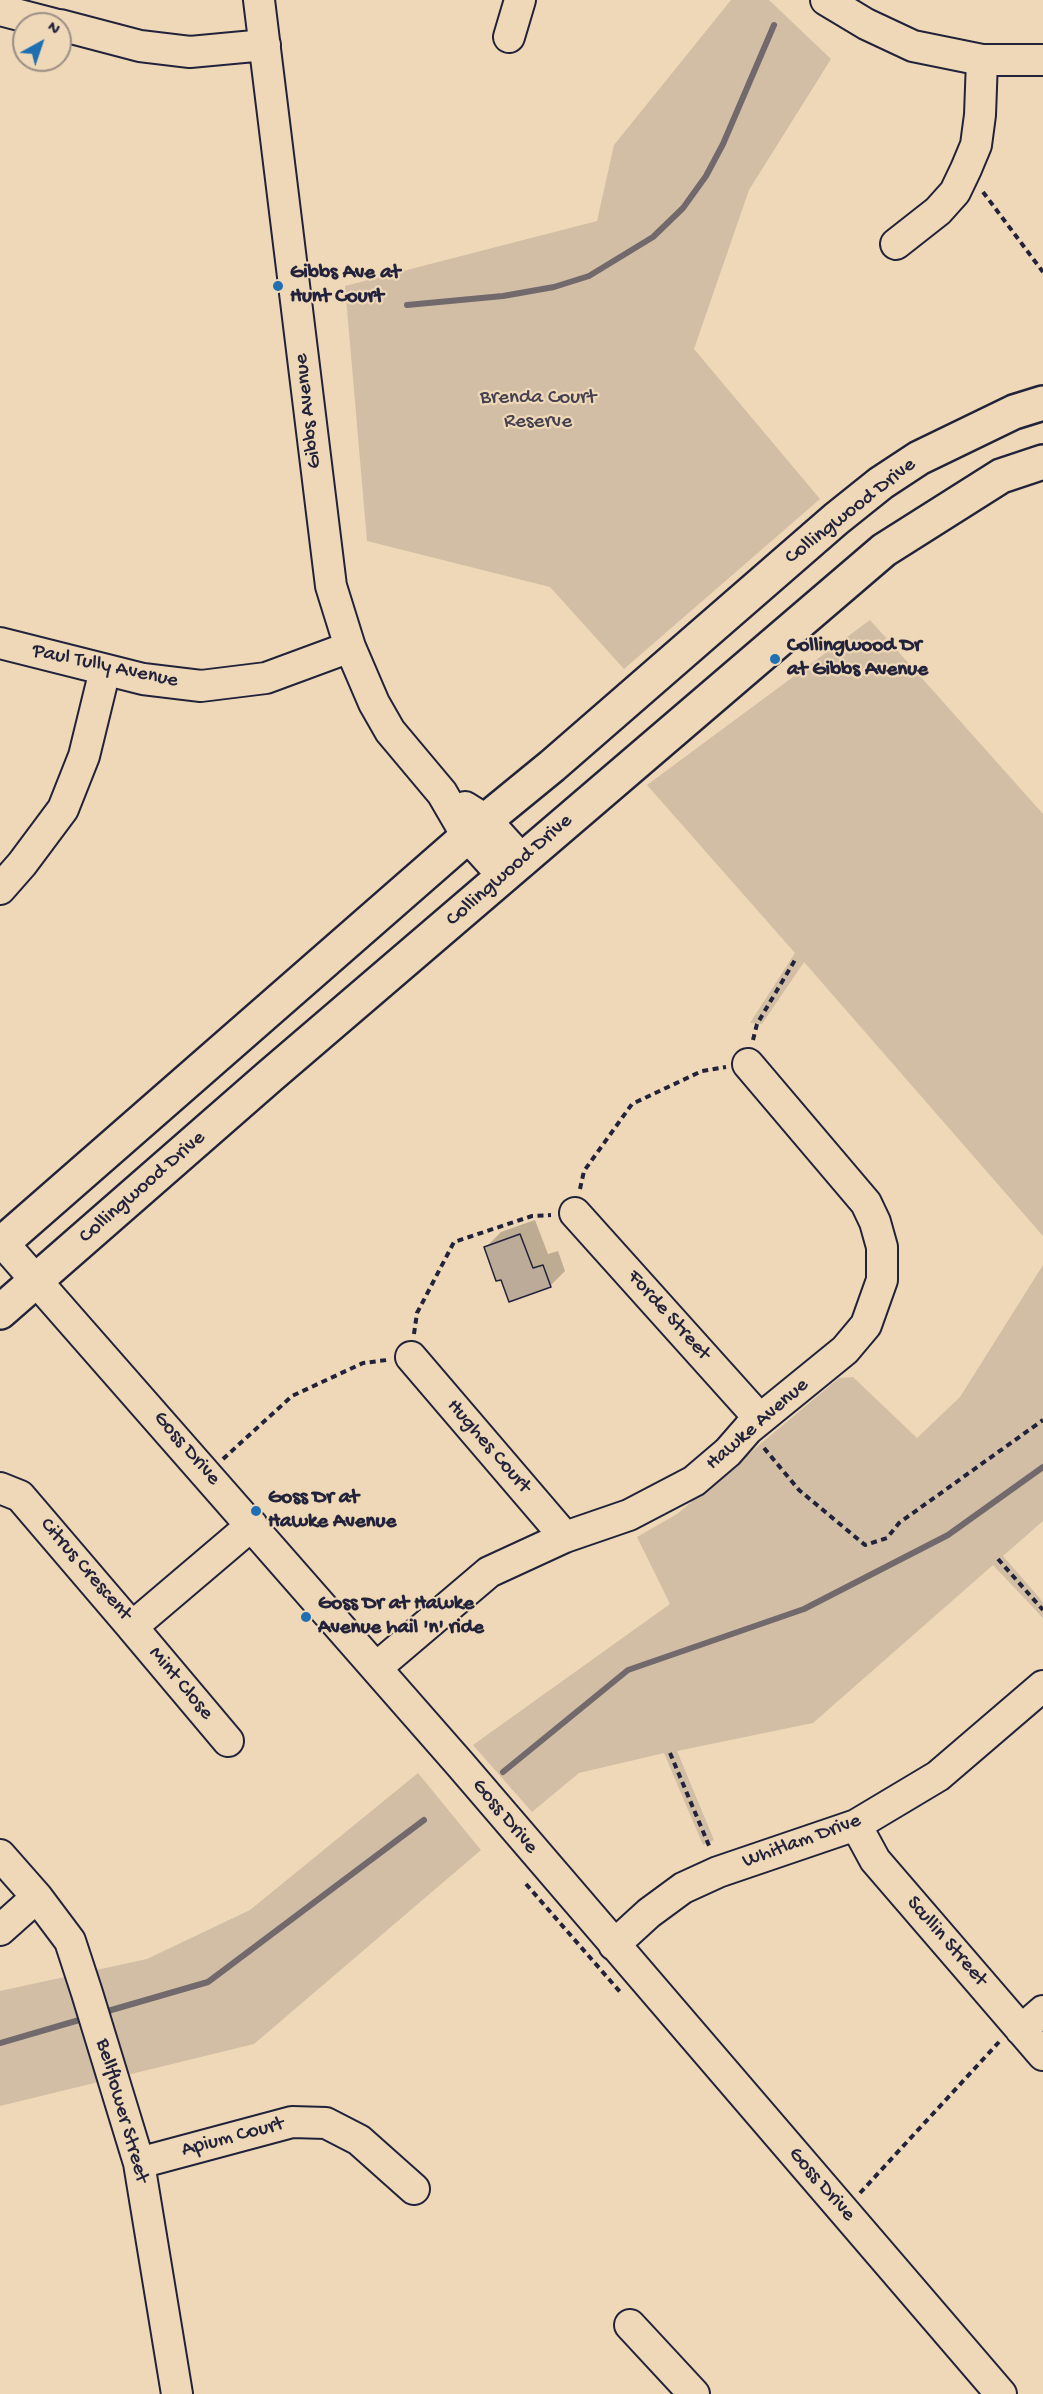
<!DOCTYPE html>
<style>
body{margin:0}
#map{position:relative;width:1043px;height:2394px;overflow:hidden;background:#eed8b7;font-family:"Gochi Hand",sans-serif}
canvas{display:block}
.north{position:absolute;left:12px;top:12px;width:60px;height:60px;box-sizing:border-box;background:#eed8b7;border:2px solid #9c8f85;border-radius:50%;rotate:40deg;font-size:16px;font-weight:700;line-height:24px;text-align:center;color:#22223b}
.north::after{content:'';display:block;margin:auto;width:21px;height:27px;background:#1f6fb2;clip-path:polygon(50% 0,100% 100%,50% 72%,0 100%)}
</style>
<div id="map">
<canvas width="1043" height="2394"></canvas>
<div class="north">N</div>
</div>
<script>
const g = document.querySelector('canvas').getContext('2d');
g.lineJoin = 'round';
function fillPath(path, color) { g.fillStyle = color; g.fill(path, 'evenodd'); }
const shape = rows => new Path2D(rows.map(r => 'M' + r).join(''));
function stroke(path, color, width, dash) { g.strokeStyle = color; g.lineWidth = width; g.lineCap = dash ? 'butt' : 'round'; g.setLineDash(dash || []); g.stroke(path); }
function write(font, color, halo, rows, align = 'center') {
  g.font = font + ' "Gochi Hand",sans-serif'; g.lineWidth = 4.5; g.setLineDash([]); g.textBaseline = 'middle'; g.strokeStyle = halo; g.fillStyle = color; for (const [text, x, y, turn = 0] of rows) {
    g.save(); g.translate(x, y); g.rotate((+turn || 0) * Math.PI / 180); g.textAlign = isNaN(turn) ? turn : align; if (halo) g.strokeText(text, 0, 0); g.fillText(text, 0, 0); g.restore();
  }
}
fillPath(shape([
 [731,0,769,0,831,59,749,190,694,349,820,499,624,669,550,587,367,541,345,286,597,221,614,145],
 [870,620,1043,814,1043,1236,804,962,762,1024,750,1023,795,953,647,785],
 [1043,1265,1043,1521,1003,1556,1043,1602,1043,1618,993,1565,813,1723,677,1751,714,1840,703,1845,664,1753,579,1773,532,1812,473,1745,670,1604,637,1537,677,1514,839,1378,853,1377,917,1438,960,1397],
 [418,1773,481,1850,254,2044,0,2106,0,1991,147,1959,250,1910]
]), '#d1bea5');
fillPath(shape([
 [535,1220,548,1254,558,1251,565,1271,550,1286,502,1278,486,1247,501,1232]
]), '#0003');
stroke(shape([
 [407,305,503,296,554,287,589,276,653,237,683,208,706,176,723,144,774,25],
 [503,1772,628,1670,804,1609,948,1535,1043,1467],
 [101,2013,208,1982,424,1820],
 [0,2043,86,2018]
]), '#72696c', 6);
const building = shape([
 [520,1234,533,1268,543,1265,551,1287,509,1302,501,1280,496,1281,484,1247,520,1234]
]);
fillPath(building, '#bbab98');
stroke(building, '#22223b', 1.5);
const minor = shape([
 [259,0,331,586,350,647,374,703,390,731,442,793,467,836,504,877],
 [826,0,866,24,913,46,982,60,1043,60],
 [0,10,54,24],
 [60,25,140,46,190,52,265,45],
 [509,37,520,0],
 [896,244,938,211,955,192,966,169,976,145,980,115,982,60],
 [0,643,143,679,201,686,266,678,350,647],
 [465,807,486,820,523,861],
 [0,889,22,864,63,809,84,756,105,670],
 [575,1213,760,1419],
 [3,1243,460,1764,1001,2394],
 [411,1357,565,1537],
 [0,1488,20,1496,132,1627,252,1525],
 [132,1627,228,1741],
 [376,1668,489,1572,565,1537,629,1515,694,1481,728,1452,748,1429,845,1350,866,1325,882,1280,882,1247,875,1222,866,1203,748,1064],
 [856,1825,875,1860,1043,2055],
 [0,1855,37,1897,70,1941,87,1993,139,2163,177,2394],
 [0,1930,37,1897],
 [614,1945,649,1913,683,1888,718,1872,856,1825,938,1776,1043,1686],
 [1021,2030,1043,2011],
 [139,2163,292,2122,326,2123,359,2140,414,2189],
 [630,2325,694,2394]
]);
const major = shape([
 [0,1245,486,820,552,766,836,519,881,483,919,458,1014,412,1043,403],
 [0,1312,270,1076,884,550,1001,476,1043,462]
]);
stroke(minor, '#22223b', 34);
stroke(major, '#22223b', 38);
stroke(shape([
 [983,192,1043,272],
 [753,1040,757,1024,795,960],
 [580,1189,584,1171,632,1104,702,1071,726,1067],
 [414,1334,417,1313,454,1242,532,1216,551,1215],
 [764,1448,799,1490,865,1545,887,1538,899,1523,1043,1420],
 [223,1459,292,1396,363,1363,387,1360],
 [998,1559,1043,1610],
 [670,1753,710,1848],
 [526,1884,621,1993],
 [860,2193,999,2042]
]), '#22223b', 4, [6, 4.5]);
stroke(minor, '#eed8b7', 30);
stroke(major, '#eed8b7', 33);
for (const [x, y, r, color] of [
 [278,286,6,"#1f6fb2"],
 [775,659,6,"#1f6fb2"],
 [256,1511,6,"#1f6fb2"],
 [306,1617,6,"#1f6fb2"]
]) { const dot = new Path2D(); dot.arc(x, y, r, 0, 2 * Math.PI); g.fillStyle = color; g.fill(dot); stroke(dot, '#eed8b7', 2); }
write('bold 21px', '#22223b', '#eed8b7', [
 ["Gibbs Ave at",290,274],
 ["Hunt Court",290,298],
 ["Collingwood Dr",787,647],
 ["at Gibbs Avenue",787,671],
 ["Goss Dr at",268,1499],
 ["Hawke Avenue",268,1523],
 ["Goss Dr at Hawke",318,1605],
 ["Avenue hail 'n' ride",318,1629]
], 'left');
write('21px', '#454150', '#eed8b7', [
 ["Brenda Court",538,399],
 ["Reserve",538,423]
]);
write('21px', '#22223b', '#eed8b7', [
 ["Gibbs Avenue",309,411,-97],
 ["Collingwood Drive",851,512,-38],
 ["Paul Tully Avenue",105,667,12],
 ["Collingwood Drive",510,871,-41],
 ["Collingwood Drive",143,1188,-41],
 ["Forde Street",668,1316,48],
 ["Hawke Avenue",758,1425,-41],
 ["Hughes Court",488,1447,49],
 ["Goss Drive",186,1449,49],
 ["Citrus Crescent",85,1570,49],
 ["Mint Close",180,1684,50],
 ["Goss Drive",504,1817,50],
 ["Whitlam Drive",802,1842,-20],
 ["Scullin Street",946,1942,49],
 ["Bellflower Street",121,2111,74],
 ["Apium Court",233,2138,-15],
 ["Goss Drive",821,2185,49]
]);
</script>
